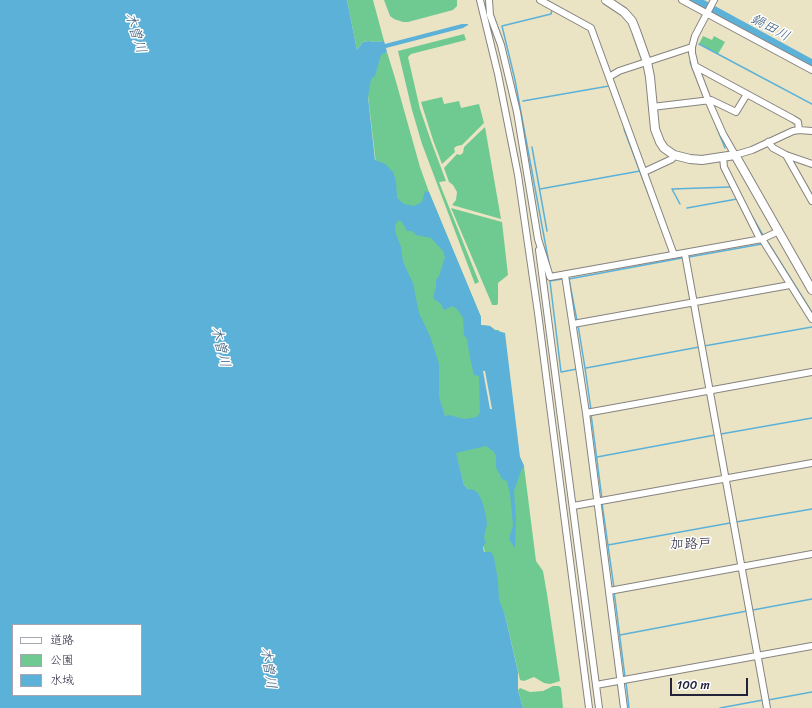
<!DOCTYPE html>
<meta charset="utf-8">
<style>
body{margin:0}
#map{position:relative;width:812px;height:708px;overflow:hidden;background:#eae4c4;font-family:Sriracha,"Klee One",sans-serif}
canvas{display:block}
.legend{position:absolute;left:12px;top:624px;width:130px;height:72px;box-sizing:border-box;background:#fff;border:1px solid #a7a7b1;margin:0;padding:5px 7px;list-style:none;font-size:12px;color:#22223b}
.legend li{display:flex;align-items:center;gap:8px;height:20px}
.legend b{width:20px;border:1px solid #a7a7b1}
.scale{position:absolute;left:670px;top:678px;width:78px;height:18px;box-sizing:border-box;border:2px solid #22223b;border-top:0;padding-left:5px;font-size:12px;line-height:14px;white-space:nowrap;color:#22223b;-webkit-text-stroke:3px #fff;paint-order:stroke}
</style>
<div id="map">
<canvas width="812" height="708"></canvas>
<ul class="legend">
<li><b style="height:5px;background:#fff"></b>道路</li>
<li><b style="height:11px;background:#6fca91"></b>公園</li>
<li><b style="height:11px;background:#5cb1d8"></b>水域</li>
</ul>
<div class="scale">100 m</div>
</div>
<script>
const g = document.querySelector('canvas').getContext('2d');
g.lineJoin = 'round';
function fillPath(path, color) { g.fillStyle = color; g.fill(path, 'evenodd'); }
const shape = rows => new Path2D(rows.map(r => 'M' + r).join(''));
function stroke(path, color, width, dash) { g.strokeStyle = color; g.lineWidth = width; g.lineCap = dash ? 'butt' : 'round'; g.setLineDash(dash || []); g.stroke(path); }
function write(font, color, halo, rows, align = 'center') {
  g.font = font + ' Sriracha,"Klee One",sans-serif'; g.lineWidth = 3; g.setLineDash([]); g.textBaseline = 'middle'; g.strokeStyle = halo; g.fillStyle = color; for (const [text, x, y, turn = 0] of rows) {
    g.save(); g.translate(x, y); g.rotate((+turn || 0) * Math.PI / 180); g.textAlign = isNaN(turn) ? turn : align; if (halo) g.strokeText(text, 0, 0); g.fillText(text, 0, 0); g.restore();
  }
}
fillPath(shape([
 [347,0,373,0,384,41,376,42,369,41,363,42,357,50],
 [384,0,457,0,457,6,453,10,408,22,403,22,394,19,390,16],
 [464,34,466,40,411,54,408,57,420,109,431,141,446,181,439,182,479,282,475,284,422,144,412,110,398,51],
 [703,36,712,40,714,36,725,42,718,54,699,44],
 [387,52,395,78,420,167,429,192,481,317,481,325,490,326,495,330,499,330,489,416,447,424,380,198,364,62],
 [442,97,444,104,459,101,461,108,479,104,484,123,462,145,457,146,454,148,455,152,442,164,433,140,421,102],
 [485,127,501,219,452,205,456,200,457,192,453,185,449,182,444,168,457,154,460,155,463,153,464,147],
 [451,208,502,222,508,275,498,283,498,303,497,305,492,305,491,302],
 [475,440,520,457,524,466,536,561,543,571,547,594,560,681,557,682,550,684,544,683,534,677,524,681,520,680,505,615,499,605,468,489,464,485,454,448],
 [553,686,559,686,561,688,563,708,523,708,518,690,520,688,530,692,543,691]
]), '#6fca91');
fillPath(shape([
 [0,0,347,0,357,50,363,42,369,41,376,42,384,41,385,44,462,24,468,24,468,25,463,28,386,48,387,52,381,55,375,76,371,79,368,97,375,160,385,164,393,172,396,181,397,198,404,204,414,206,422,202,425,191,429,192,481,317,481,325,490,326,495,330,505,333,520,457,524,466,521,471,514,491,516,520,515,548,509,539,513,525,510,494,507,481,502,479,496,467,496,456,493,451,486,446,456,453,464,485,468,489,474,490,478,493,482,501,486,516,487,524,484,537,486,543,484,545,483,547,484,552,491,552,494,558,498,580,499,600,505,615,518,672,518,690,523,708,0,708],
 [398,220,402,222,407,231,412,231,416,235,431,238,443,251,445,257,439,276,436,280,436,286,433,298,441,304,444,310,453,306,457,309,463,318,464,335,467,339,470,358,474,375,479,376,480,413,477,417,464,419,449,415,445,416,439,396,439,364,430,336,419,313,413,283,403,262,401,247,395,231,395,226],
 [13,625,141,625,141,695,13,695],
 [689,0,704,0,812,59,812,66],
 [763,235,770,244,812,311,812,315]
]), '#5cb1d8');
fillPath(shape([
 [483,371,485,371,492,409,490,409]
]), '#eae4c4');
stroke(shape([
 [699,44,812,104],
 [690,62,698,82],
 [523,101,609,86],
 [712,116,725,148],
 [624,129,654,209],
 [532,147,547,231],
 [540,189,640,171],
 [680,204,672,189,730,187],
 [687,208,737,199],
 [753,218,764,237],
 [689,257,762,244],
 [550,269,515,80,502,26,551,14,552,10,553,10],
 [562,279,550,281,561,372,577,369],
 [577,321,569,279,682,258],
 [578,325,585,368,591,410],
 [704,346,812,327],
 [586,368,699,347],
 [591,414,602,499],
 [721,434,812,418],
 [597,457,715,435],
 [602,503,614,588],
 [736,522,812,509],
 [608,545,730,523],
 [614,591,625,677],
 [753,610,812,599],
 [620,635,747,611],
 [626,682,629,708],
 [768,700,812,692],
 [720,708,763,700]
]), '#5cb1d8', 1.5);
const minor = shape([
 [480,0,498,74,518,175,538,313,589,708],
 [489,0,490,15,501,45,517,112,538,239,550,277,762,239,779,231],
 [540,0,591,28,674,255],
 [682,0,812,70],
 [714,0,695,36,692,47,692,53,695,66,708,100,723,134,735,155,752,150,793,131,799,130,812,131],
 [695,66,793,119,798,122,799,130],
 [609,77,619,71,692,47],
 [652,107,711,100,736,112,747,94],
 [768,142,773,148,786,155,812,164],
 [786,155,812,201],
 [723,157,724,167,760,239],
 [644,172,672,159,674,155],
 [762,239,812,319],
 [539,250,599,708],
 [685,254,767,708],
 [565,275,586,413,624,708],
 [573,324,790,285],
 [586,413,812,372],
 [573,506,812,463],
 [609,591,812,554],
 [596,685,812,646]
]);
const major = shape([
 [606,0,624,12,632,21,636,31,647,62,650,77,655,129,660,142,664,148,674,155,690,159,702,160,735,155,812,290]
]);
stroke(minor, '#868380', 8);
stroke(major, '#868380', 10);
stroke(minor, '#fff', 6);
stroke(major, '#fff', 8);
write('italic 14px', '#395b7a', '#fff', [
 ["鍋田川",770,28,28],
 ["木曽川",135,33,73],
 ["木曽川",220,347,77],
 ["木曽川",268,668,82]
]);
write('14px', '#22223b', '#fff', [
 ["加路戸",691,544]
]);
</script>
